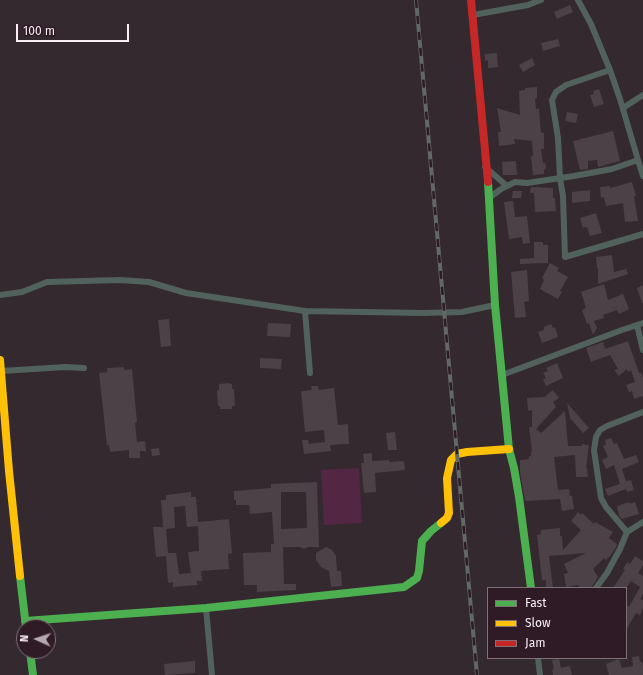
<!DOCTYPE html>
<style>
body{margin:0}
#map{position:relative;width:643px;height:675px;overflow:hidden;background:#34292f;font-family:"Fira Sans",sans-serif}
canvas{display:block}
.legend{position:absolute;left:487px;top:587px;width:140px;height:72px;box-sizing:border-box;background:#2e1b26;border:1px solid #806f78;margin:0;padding:5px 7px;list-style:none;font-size:12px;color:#faedf4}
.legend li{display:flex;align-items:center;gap:8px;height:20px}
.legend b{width:20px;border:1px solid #806f78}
.north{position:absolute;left:16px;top:619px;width:40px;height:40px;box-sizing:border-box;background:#2e1b26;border:1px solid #806f78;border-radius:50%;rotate:273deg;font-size:11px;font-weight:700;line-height:16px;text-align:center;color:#faedf4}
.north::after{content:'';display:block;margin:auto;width:14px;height:18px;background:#b5a8af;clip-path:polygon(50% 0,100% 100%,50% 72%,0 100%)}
.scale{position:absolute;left:16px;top:24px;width:113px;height:18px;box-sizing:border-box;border:2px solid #faedf4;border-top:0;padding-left:5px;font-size:12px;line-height:14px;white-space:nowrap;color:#faedf4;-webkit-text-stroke:3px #2e1b26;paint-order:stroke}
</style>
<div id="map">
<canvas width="643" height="675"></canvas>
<ul class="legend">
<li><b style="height:5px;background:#4caf50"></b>Fast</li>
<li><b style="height:5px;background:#ffc107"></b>Slow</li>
<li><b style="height:5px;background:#c62828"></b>Jam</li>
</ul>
<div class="north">N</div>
<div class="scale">100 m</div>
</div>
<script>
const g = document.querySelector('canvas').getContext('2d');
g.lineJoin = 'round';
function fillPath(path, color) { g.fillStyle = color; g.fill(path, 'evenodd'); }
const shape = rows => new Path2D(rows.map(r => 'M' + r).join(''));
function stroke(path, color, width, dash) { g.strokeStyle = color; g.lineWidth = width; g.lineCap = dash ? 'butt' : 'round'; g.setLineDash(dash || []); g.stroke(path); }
fillPath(shape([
 [359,468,362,523,324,525,321,470]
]), '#532643');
fillPath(shape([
 [570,5,573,12,557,19,554,12],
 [558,39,560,46,543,51,541,43],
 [497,53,498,67,488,68,488,60,485,61,485,54],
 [532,58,535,65,523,72,519,65],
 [537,87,537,98,535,99,536,109,539,109,541,133,544,133,544,149,541,149,543,163,545,163,546,169,544,170,544,174,533,175,531,156,533,156,532,141,514,139,515,144,499,146,498,132,501,132,497,108,520,115,519,91,525,90,525,88],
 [599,89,604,104,594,107,590,95,594,94,593,91],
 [567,112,578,114,576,123,565,121],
 [613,131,620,161,598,167,597,160,588,161,588,169,580,170,573,141],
 [516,161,517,175,503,175,502,162],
 [632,182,636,196,634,196,638,221,625,222,623,203,606,206,604,197,601,198,600,187,610,186,610,188],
 [531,187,553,188,553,198,555,198,556,211,535,212,534,193,530,193],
 [590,190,590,201,572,203,572,192],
 [513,191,522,191,521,198,512,198],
 [513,201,515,217,527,216,530,243,523,244,522,237,509,239,504,202],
 [596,213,602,233,590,236,587,227,583,228,580,218],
 [534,242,543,242,543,245,548,245,548,263,520,264,520,259,534,258],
 [612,255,614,272,626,269,628,274,598,284,598,268,597,268,596,257],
 [550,263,559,268,557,271,568,277,560,291,562,292,558,299,540,289,544,280,542,278],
 [527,270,529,301,524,302,526,317,515,318,511,272],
 [604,284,608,300,623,294,629,309,619,314,617,310,603,315,604,318,594,321,597,328,593,335,589,323,587,324,582,310,586,308,581,292],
 [643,285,643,303,642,303,637,288],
 [169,319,171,346,161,347,158,320],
 [268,323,291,324,290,337,267,336],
 [551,324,553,328,555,327,558,337,542,343,538,332,544,330,544,327],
 [628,341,639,373,641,373,643,378,643,396,634,399,632,391,629,392,626,385,635,382,631,370,628,372,627,369,619,376,614,370,618,369,610,355,591,362,586,348,603,342,605,349],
 [260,358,282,359,281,369,260,368],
 [557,363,563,378,546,386,543,379,546,378,543,373,548,371,546,368],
 [124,367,124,370,132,369,137,422,135,423,137,442,145,441,146,451,140,451,140,458,129,458,129,450,110,452,109,445,107,445,99,373,107,372,107,368],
 [230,383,230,384,232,384,232,389,234,389,235,406,232,406,232,409,220,409,220,406,218,406,217,390,219,390,219,384],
 [311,386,318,386,319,390,334,388,338,425,348,424,349,444,330,445,331,451,304,454,302,440,308,440,309,444,325,442,324,430,305,432,301,391,312,390],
 [553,390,559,398,553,402,556,407,536,429,541,433,565,411,568,446,582,446,582,444,589,445,586,468,587,468,588,477,576,477,575,455,554,457,558,490,569,489,570,496,572,496,574,509,562,511,560,499,525,501,520,472,520,460,529,459,529,456,531,456,531,452,532,451,529,427,532,427,532,410,528,411,527,398,544,397],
 [567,403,589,428,583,433,570,418],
 [395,432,397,450,388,450,386,433],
 [611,438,614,444,617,443,624,459,636,455,639,462,622,469,626,481,631,480,634,490,627,492,626,489,608,496,605,489,620,484,614,465,606,469,602,460,608,457,603,446,606,445,605,440],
 [159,448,160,455,152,456,151,449],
 [372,453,372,461,389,460,389,462,404,461,405,470,375,473,376,492,364,493,361,463,364,463,363,454],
 [317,482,319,547,308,547,304,549,300,547,283,547,284,584,296,584,296,590,257,592,257,585,244,585,243,553,271,552,271,544,274,544,272,512,250,514,249,505,236,505,236,500,234,500,234,491,271,488,271,484],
 [281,492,306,492,307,528,281,529],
 [191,492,191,497,196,497,198,522,229,519,232,553,228,554,229,569,201,571,202,581,197,581,197,585,173,587,173,582,168,583,166,556,156,557,153,527,163,527,161,500,166,500,166,495],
 [185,506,187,527,198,526,199,551,188,552,191,573,179,574,176,553,168,553,166,529,175,528,174,507],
 [629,502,630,504,635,502,639,514,622,519,619,516,617,506],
 [578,512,581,515,582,513,594,524,595,522,613,532,609,538,617,544,616,547,611,555,606,560,604,558,593,569,598,577,591,588,580,588,578,585,566,587,564,574,568,573,564,564,586,553,549,556,553,588,546,588,546,580,542,580,537,535,541,534,541,530,560,528,560,536,562,536,563,550,581,530,571,521],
 [326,547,332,550,336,556,337,571,341,571,342,586,331,587,329,571,321,567,316,560,316,553],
 [635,556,643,561,643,565,638,573,643,576,643,594,640,599,643,600,643,608,640,615,636,613,626,630,626,604,629,607,640,587,631,581,626,588,613,588,625,570,623,569,627,562,630,564],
 [639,656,640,662,642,662,643,667,643,675,609,675,606,664,619,659,622,668,633,666,632,657],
 [559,659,561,668,570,666,572,675,553,675,552,670,554,669,552,660],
 [195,661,195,673,165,675,164,664]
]), '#4b4146');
stroke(shape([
 [578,0,591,24,610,70,620,99,638,160],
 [473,15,528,5,541,0],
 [610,70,566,85,556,92,552,100,558,138,560,178,563,196,565,257,643,234],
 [623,108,643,95],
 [485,167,507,186],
 [489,198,501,189,515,182,527,183,574,176,612,169,638,160,643,176],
 [0,295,22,292,47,282,120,280,149,282,186,293,305,311,423,313,462,312,495,305],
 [305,311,310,373],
 [637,325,643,350],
 [1,371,65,367,84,368],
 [502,375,622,330,643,323],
 [627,532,606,507,601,498,594,450,596,437,600,430,607,426,643,412],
 [596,588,607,573,620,549,627,532,643,522],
 [206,608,212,675],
 [538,658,540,675]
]), '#51615b', 6);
stroke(shape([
 [488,182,495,305,509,449,514,468,519,497,531,588],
 [20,576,26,627],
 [25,621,206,608,404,587,417,578,419,571,422,541,431,531,441,523],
 [30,651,33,675]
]), '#4caf50', 8);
stroke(shape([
 [0,360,9,471,20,576],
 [441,523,447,518,449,513,447,478,451,460,457,454,467,452,509,449]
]), '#ffc107', 8);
stroke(shape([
 [471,0,488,182]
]), '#c62828', 8);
const rail = shape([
 [416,0,477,675]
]);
stroke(rail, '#606965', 4);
stroke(rail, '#2e1b26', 2.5, [8]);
</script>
